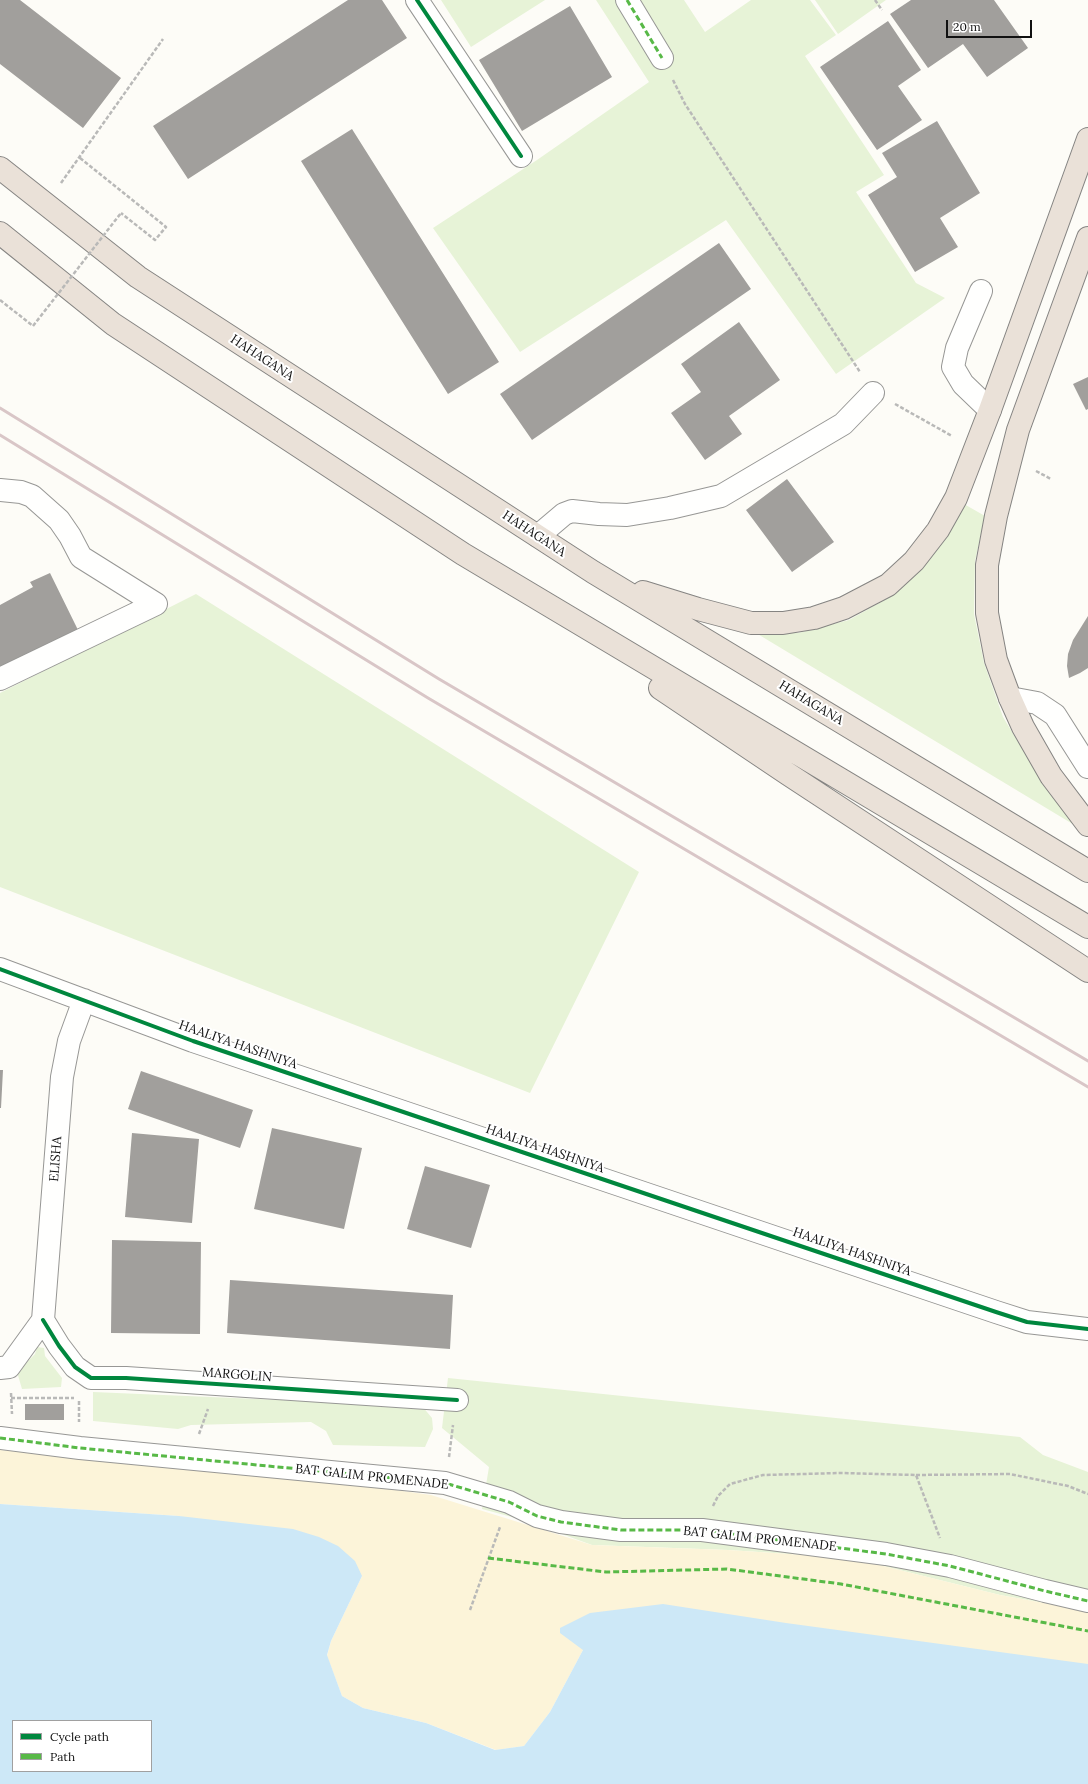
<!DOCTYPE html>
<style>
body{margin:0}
#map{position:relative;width:1088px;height:1784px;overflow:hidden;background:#fdfcf7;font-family:Lora,serif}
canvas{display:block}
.legend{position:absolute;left:12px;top:1720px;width:140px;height:52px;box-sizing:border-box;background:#fff;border:1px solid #a0a0a0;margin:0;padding:5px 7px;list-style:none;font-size:12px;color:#111}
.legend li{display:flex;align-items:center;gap:8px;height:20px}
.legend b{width:20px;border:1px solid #a0a0a0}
.scale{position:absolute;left:946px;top:20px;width:86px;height:18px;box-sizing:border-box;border:2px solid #111;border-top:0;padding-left:5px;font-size:12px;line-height:14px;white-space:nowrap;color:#111;-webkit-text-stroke:3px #fff;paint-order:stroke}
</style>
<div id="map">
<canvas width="1088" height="1784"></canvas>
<ul class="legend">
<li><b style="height:5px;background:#00873e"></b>Cycle path</li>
<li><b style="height:5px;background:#58b947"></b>Path</li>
</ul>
<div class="scale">20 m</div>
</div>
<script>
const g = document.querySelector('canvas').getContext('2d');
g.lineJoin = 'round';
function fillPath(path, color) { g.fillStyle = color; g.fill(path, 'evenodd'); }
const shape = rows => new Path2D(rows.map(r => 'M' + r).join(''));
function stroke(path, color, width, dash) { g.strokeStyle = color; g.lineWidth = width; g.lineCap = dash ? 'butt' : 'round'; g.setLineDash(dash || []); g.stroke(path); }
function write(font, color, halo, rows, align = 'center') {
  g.font = font + ' Lora,serif'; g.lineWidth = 4; g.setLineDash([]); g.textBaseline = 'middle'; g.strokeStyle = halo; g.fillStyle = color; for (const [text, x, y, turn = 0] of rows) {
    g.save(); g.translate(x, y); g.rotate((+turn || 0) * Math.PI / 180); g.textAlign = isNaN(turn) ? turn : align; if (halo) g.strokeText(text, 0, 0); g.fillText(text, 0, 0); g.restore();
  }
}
fillPath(shape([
 [441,0,545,0,471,47],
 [596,0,684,0,705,32,751,0,810,0,836,35,805,56,884,175,856,192,916,283,945,298,836,374,726,220,520,352,433,228,537,160,649,82],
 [815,0,886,0,838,34],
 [964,504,985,516,975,561,974,614,984,663,1003,717,1037,773,1076,826,751,630,798,633,849,620,895,594,926,561],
 [196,594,639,872,530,1093,0,887,0,693],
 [37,1347,44,1348,45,1356,62,1378,61,1387,22,1389,17,1372,35,1354],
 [448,1378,1020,1437,1043,1455,1088,1472,1088,1611,1000,1595,851,1558,728,1550,592,1545,523,1520,482,1509,489,1467,442,1428],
 [93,1392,422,1406,432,1418,433,1429,425,1447,333,1445,326,1431,311,1422,191,1425,178,1429,93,1421]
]), '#e7f3d7');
fillPath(shape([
 [0,1450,289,1475,431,1495,592,1545,728,1550,851,1558,1000,1595,1088,1611,1088,1684,583,1650,550,1712,524,1746,496,1750,426,1723,363,1708,342,1696,327,1656,331,1641,362,1576,179,1516,0,1504]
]), '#fcf4d9');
fillPath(shape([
 [0,1504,179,1516,293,1529,319,1537,338,1546,355,1561,362,1576,331,1641,327,1655,342,1696,363,1708,426,1723,495,1750,524,1746,550,1712,583,1650,560,1633,560,1628,590,1613,663,1604,786,1623,1088,1664,1088,1784,0,1784],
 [13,1721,151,1721,151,1771,13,1771]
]), '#cde8f7');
fillPath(shape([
 [0,0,20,0,121,78,83,128,0,64],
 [348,0,382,0,407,38,188,179,153,126],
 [911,0,994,0,1028,48,987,77,963,44,928,68,890,14],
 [570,6,612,77,522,131,479,60],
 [888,21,921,70,898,86,922,120,877,150,820,67],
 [937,121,980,193,940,218,958,247,915,272,868,195,897,177,882,153],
 [352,129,499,362,448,394,301,161],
 [719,243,751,289,532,440,500,394],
 [739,322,780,380,729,416,742,434,705,460,671,413,701,392,681,364],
 [1088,377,1088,409,1086,410,1073,384],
 [787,479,834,542,792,572,746,510],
 [50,573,78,630,0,667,0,605,33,587,30,582],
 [1088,616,1088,668,1080,673,1069,678,1067,666,1068,654,1073,640],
 [0,1070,3,1070,1,1108,0,1108],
 [141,1071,253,1110,240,1148,128,1109],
 [272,1128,362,1148,344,1229,254,1209],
 [132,1133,199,1139,192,1223,125,1217],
 [425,1166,490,1185,471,1248,407,1229],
 [112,1240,201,1242,200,1334,111,1333],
 [230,1280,453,1295,450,1349,227,1333],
 [25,1404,64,1404,64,1420,25,1420]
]), '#a19f9c');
const minor = shape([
 [417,0,521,156],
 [627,0,662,58],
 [981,291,957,348,953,367,963,384,990,410],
 [0,490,21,492,32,496,59,520,70,536,81,557,156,604,0,679],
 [538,536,564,514,572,511,599,514,627,515,670,508,721,496,843,424,873,393],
 [1010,698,1037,703,1055,715,1088,767],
 [0,969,193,1041,996,1312,1027,1322,1088,1329],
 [43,1320,59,1346,75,1367,91,1378,126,1378,457,1400],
 [43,1320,62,1077,69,1041,84,1000],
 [0,1368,9,1367,43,1320],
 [0,1438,80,1448,445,1483,509,1502,537,1516,561,1522,621,1530,702,1530,886,1554,950,1566,1045,1591,1088,1601]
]);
const highway = shape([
 [0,168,138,277,593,572,1088,871],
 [0,233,113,324,463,554,1088,927],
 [1088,238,1018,430,996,516,987,565,987,613,996,660,1010,698,1023,727,1051,776,1088,825],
 [643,592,698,609,751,623,783,623,814,618,844,608,888,585,914,561,938,530,956,498,990,410,1088,139],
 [660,688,788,774,1088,971]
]);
stroke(minor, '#979795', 24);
stroke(highway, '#858482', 24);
stroke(shape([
 [875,0,882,10],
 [673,80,685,104,860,372],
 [80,158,166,227,155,240,121,213],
 [61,183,163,39],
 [0,300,33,326],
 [895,404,952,436],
 [1036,471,1051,479],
 [11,1393,12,1414],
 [11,1398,74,1398],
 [79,1401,79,1422],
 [199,1434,208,1409],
 [449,1457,453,1425],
 [916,1475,1010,1474,1068,1486,1088,1494],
 [713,1506,718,1496,730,1484,763,1475,841,1473,916,1475,940,1538],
 [470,1610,500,1527]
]), '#b9b9b8', 2.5, [4, 2]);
stroke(minor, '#fffffe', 22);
stroke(highway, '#eae1d8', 22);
stroke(shape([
 [0,408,439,679,1088,1061],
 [0,435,428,698,1088,1087]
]), '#d9c6c7', 3);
stroke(shape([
 [33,326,121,213]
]), '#b9b9b8', 2.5, [4, 2]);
stroke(shape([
 [627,0,662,58],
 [0,1438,80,1448,445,1483,509,1502,537,1516,561,1522,621,1530,702,1530,886,1554,950,1566,1045,1591,1088,1601],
 [488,1558,606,1572,727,1569,841,1584,1088,1631]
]), '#58b947', 3, [6, 3]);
stroke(shape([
 [417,0,521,156],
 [0,969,193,1041,996,1312,1027,1322,1088,1329],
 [43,1320,59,1346,75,1367,91,1378,126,1378,457,1400]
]), '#00873e', 4);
write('13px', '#111', '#fff', [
 ["HAHAGANA",262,358,33],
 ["HAHAGANA",534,534,33],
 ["HAHAGANA",811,703,31],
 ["HAALIYA HASHNIYA",238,1045,19],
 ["HAALIYA HASHNIYA",545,1149,19],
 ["ELISHA",56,1159,-86],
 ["HAALIYA HASHNIYA",852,1252,19],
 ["MARGOLIN",237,1375,4],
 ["BAT GALIM PROMENADE",372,1477,6],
 ["BAT GALIM PROMENADE",760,1539,6]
]);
</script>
